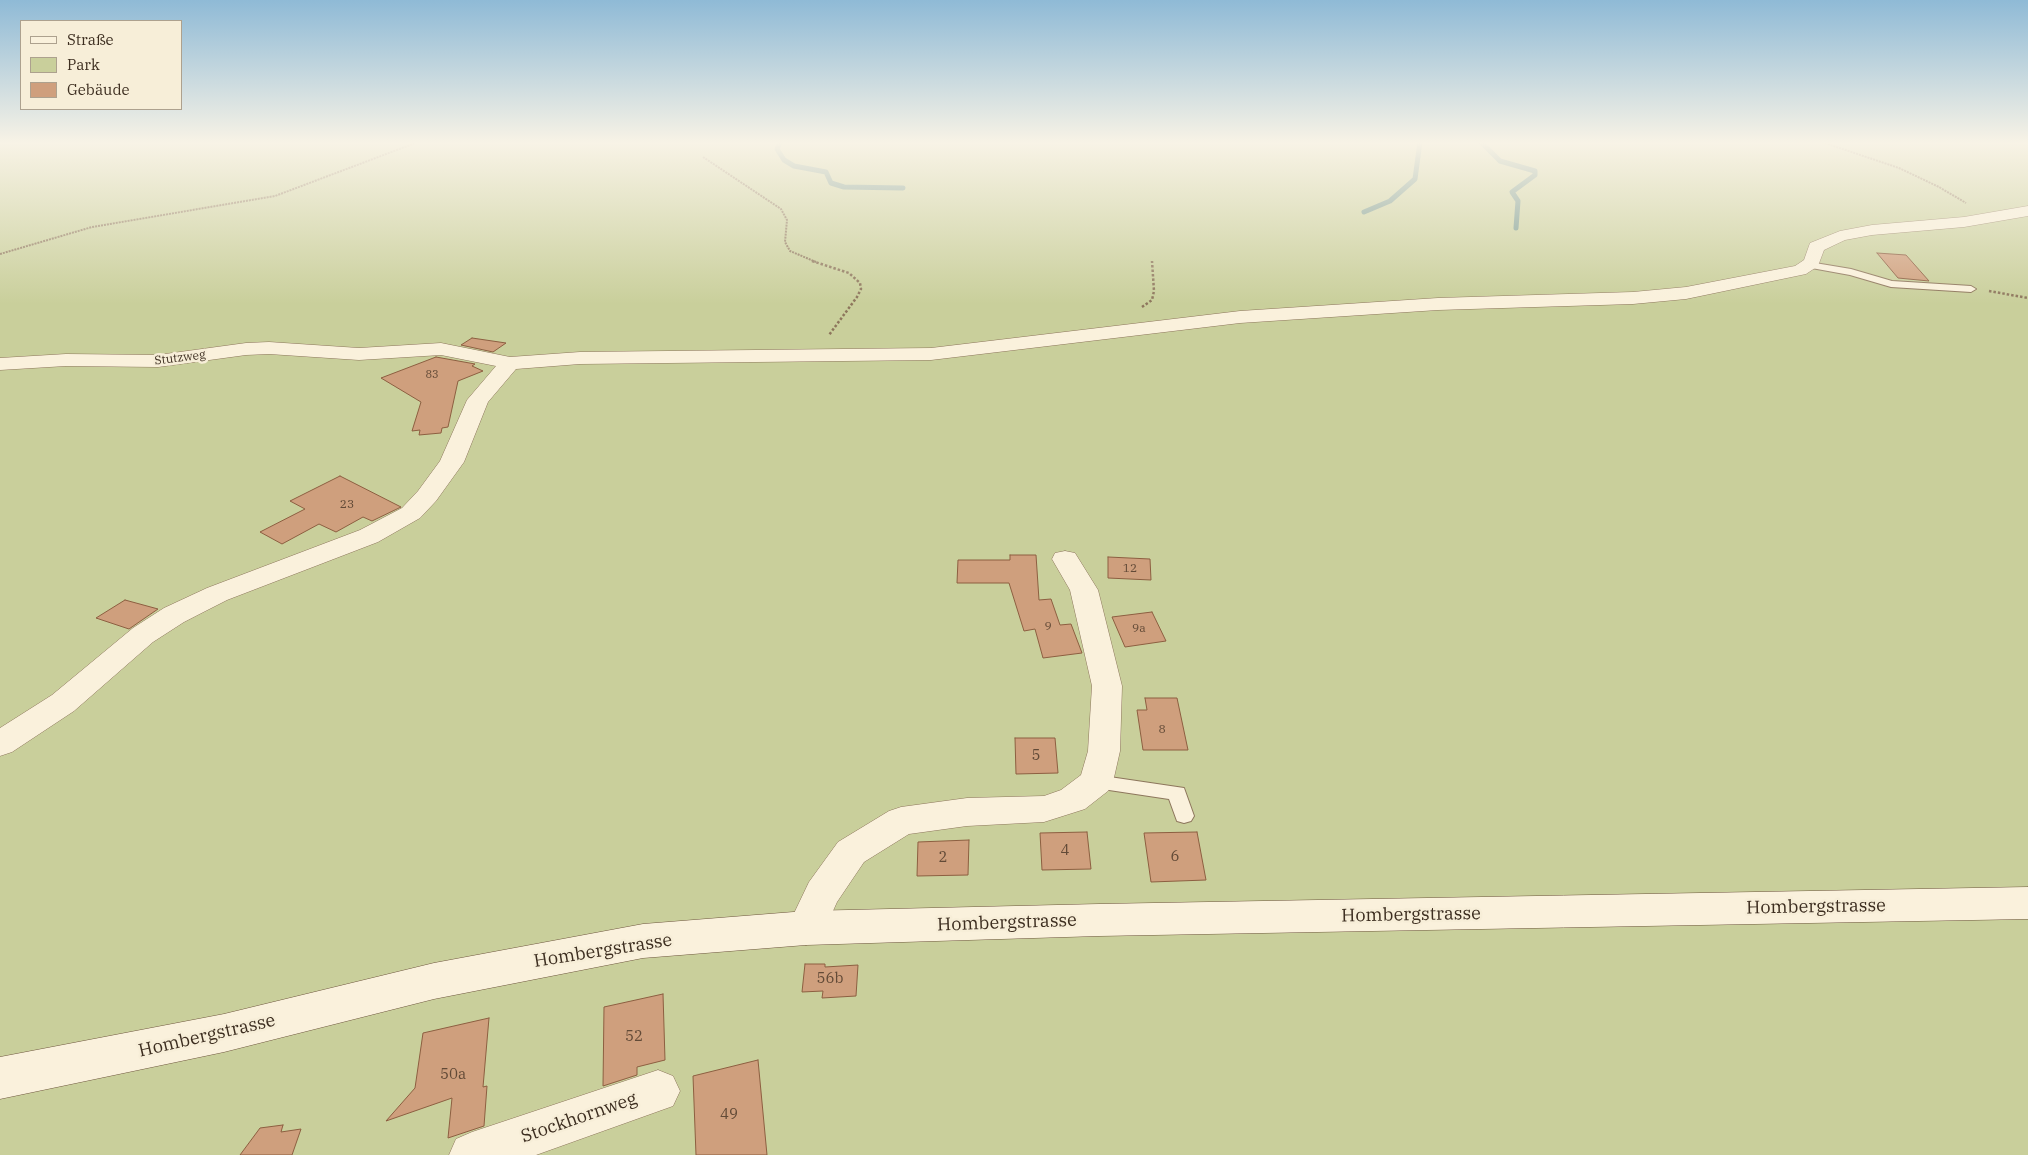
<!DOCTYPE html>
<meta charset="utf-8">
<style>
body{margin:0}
#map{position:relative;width:2028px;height:1155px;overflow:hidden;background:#f0e4c8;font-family:"IBM Plex Serif",serif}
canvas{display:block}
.legend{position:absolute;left:20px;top:20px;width:162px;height:90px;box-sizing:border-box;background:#f7eed8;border:1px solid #ada18e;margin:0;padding:6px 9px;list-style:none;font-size:15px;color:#3d2e20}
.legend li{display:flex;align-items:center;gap:10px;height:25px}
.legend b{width:25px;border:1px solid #ada18e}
</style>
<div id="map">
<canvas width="2028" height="1155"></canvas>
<ul class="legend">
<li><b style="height:6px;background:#faf1dc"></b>Straße</li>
<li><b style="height:14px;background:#c9cf9b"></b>Park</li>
<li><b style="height:14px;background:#cf9f7d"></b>Gebäude</li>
</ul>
</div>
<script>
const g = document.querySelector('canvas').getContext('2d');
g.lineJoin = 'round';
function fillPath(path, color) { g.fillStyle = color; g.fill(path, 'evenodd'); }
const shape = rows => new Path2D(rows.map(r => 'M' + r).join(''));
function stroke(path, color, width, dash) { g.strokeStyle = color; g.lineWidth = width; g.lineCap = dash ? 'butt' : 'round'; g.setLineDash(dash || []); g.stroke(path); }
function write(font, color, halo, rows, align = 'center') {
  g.font = font + ' "IBM Plex Serif",serif'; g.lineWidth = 5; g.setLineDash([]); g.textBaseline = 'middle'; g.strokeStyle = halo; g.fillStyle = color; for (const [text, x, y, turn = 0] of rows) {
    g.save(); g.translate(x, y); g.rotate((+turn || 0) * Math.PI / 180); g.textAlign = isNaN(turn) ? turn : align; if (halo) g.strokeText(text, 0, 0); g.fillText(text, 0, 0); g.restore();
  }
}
fillPath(shape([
 [0,142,2028,142,2028,1155,0,1155]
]), '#c9cf9b');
stroke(shape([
 [780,142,777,149,784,160,794,166,826,172,831,183,844,187,903,188],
 [1481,142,1500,161,1535,171,1535,175,1512,192,1518,201,1516,228],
 [1364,212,1390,201,1415,179,1420,142]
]), '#6f938a', 5);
const building = shape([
 [1877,253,1906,255,1929,281,1898,278,1877,253],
 [472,338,506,343,493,352,461,345,472,338],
 [436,357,475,364,472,366,483,371,458,381,448,427,442,428,441,433,419,435,420,430,412,431,421,402,381,378,436,357],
 [340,476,401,507,372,521,363,517,336,532,319,524,282,544,260,532,305,509,290,501,340,476],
 [1010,555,1036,555,1039,600,1051,599,1060,625,1071,624,1082,653,1043,658,1035,629,1024,631,1009,583,957,583,958,560,1010,560,1010,555],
 [1108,557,1150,559,1151,580,1108,578,1108,557],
 [125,600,158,609,129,629,96,618,125,600],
 [1152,612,1166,641,1125,647,1112,617,1152,612],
 [1145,698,1177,698,1188,750,1143,750,1137,710,1147,710,1145,698],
 [1015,738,1055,738,1058,773,1016,774,1015,738],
 [1087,832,1091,869,1042,870,1040,833,1087,832],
 [1197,832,1206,880,1151,882,1144,833,1197,832],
 [969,840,968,875,917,876,918,842,969,840],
 [805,964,825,964,825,967,858,965,856,996,822,998,823,991,802,992,805,964],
 [663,994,665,1060,637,1067,637,1075,603,1086,604,1007,663,994],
 [489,1018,483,1087,487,1086,484,1126,448,1138,452,1098,386,1121,415,1088,423,1033,489,1018],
 [758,1060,767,1155,696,1155,693,1076,758,1060],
 [283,1125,281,1132,301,1129,292,1155,240,1155,260,1128,283,1125]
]);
fillPath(building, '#cf9f7d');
stroke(building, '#8d5f41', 1);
const lane = shape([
 [1809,262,1851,269,1892,281,1971,286,1976,289,1971,292,1891,287,1850,275,1806,267,1806,263,1809,262],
 [1096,775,1184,788,1194,816,1191,821,1184,823,1177,821,1169,799,1089,787,1087,782,1089,777,1096,775]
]);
const street = shape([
 [2028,206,2028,216,1964,227,1872,235,1845,240,1824,250,1818,266,1806,274,1686,299,1633,304,1438,310,1240,323,931,360,580,364,516,369,488,402,464,462,436,501,420,518,378,542,227,600,184,622,153,642,74,711,12,752,0,756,0,728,52,695,133,628,164,608,207,588,360,530,402,508,418,491,440,461,467,400,496,366,441,355,359,360,269,354,246,355,158,367,66,366,0,370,0,358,66,354,158,355,246,343,269,342,359,348,441,343,510,357,580,352,931,348,1240,311,1438,298,1633,292,1686,287,1795,266,1804,260,1810,243,1840,231,1872,225,1964,217,2028,206],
 [1065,551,1075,553,1098,590,1122,686,1120,751,1113,782,1108,791,1085,809,1044,822,967,826,909,834,864,862,837,902,820,940,806,945,792,940,787,928,809,882,838,842,889,811,901,807,967,798,1044,796,1061,790,1081,775,1088,751,1092,686,1070,590,1052,559,1055,553,1065,551],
 [658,1070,673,1076,680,1091,673,1106,536,1155,449,1155,456,1139,472,1132,658,1070]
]);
const secondary = shape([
 [2028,887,2028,919,1099,936,806,945,643,958,434,999,224,1052,0,1099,0,1057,224,1014,434,963,643,924,806,911,1099,904,2028,887]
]);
stroke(lane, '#8d765c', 2);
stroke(street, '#8d765c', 1);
stroke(secondary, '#6f573f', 1);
stroke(shape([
 [1822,142,1899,168,1939,187,1966,203],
 [703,157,781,209,787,220,785,242,790,251,816,262],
 [0,254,92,227,275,196,418,142]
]), '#8d765c', 2, [2, 1]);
stroke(shape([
 [812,261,849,273,860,283,861,289,857,297,829,335],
 [1989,291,2028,298],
 [1142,307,1152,300,1154,291,1152,261]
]), '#8d765c', 2.5, [2.5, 2]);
fillPath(lane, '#faf1dc');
fillPath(street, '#faf1dc');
fillPath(secondary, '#faf1dc');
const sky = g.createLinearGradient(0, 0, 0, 304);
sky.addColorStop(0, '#8fbad6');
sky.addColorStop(0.47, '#f8f3e6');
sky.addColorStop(1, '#f8f3e600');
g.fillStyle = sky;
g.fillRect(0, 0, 2028, 304);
write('11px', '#624a37', null, [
 ["83",432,375]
]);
write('12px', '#3d2e20', '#f7eed8', [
 ["Stutzweg",180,358,-7]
]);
write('12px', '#624a37', null, [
 ["23",347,505],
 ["12",1130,569],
 ["9",1048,627],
 ["9a",1139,629],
 ["8",1162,730]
]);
write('15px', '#624a37', null, [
 ["5",1036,756],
 ["4",1065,851],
 ["6",1175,857],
 ["2",943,858],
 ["56b",830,979],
 ["52",634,1037],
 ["50a",453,1075],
 ["49",729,1115]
]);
write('18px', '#3d2e20', '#f7eed8', [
 ["Hombergstrasse",1816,907,-1],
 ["Hombergstrasse",1411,915,-1],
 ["Hombergstrasse",1007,923,-2],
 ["Hombergstrasse",603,951,-9],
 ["Hombergstrasse",207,1036,-13],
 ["Stockhornweg",579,1118,-19]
]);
</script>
